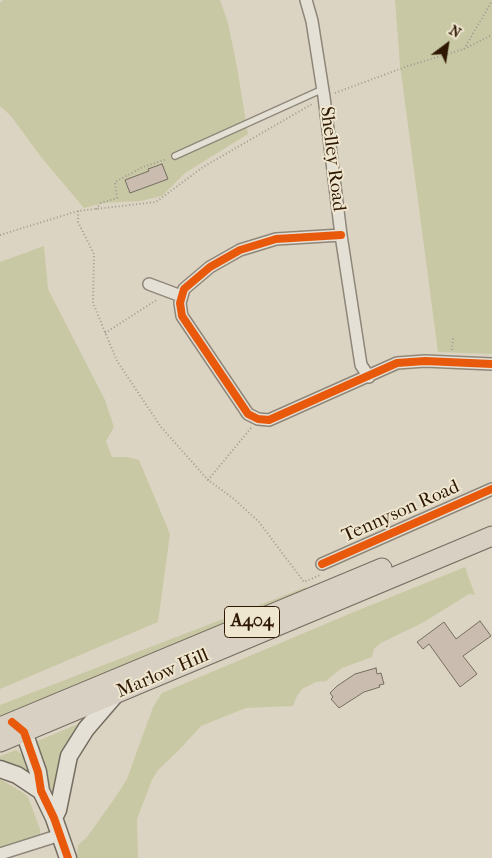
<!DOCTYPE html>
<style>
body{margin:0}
#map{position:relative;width:492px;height:858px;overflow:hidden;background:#dcd4c2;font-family:"IM FELL French Canon",serif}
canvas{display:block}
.north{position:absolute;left:422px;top:20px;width:50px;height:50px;-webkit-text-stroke:4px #efe6d0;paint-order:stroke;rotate:31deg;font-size:14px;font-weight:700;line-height:20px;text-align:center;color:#2e1803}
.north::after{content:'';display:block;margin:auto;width:18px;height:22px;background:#2e1803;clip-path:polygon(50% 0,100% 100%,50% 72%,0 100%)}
</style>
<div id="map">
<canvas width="492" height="858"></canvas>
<div class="north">N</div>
</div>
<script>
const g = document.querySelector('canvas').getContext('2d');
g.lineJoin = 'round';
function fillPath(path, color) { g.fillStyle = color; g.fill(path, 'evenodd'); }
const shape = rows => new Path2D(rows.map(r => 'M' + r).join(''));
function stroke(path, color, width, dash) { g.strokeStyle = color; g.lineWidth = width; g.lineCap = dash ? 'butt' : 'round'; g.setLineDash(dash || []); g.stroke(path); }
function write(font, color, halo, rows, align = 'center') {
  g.font = font + ' "IM FELL French Canon",serif'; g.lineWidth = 4; g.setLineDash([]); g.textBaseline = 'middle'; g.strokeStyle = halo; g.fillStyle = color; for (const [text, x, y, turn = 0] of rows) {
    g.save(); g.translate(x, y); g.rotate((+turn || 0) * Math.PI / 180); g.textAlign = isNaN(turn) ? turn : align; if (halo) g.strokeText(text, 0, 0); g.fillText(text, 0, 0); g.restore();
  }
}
fillPath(shape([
 [3,0,220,0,228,23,237,67,248,134,185,173,162,196,141,201,103,203,84,208,41,157,11,116,0,106,0,3],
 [395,0,492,0,492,354,438,352,400,65],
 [44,246,48,289,105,400,114,427,106,441,112,457,127,457,139,460,170,534,158,622,0,689,0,262],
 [465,567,475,595,469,594,424,622,381,643,374,649,372,657,342,668,326,681,316,682,302,689,297,696,293,706,246,708,201,726,180,749,158,770,152,780,137,819,138,858,77,858,78,845,87,837,117,795,127,779,153,707,162,693,349,614],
 [306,587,306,591,128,665,0,716,0,705],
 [85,721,54,802,35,742],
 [16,750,26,757,31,773,17,765,0,761,0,756],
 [0,779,22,792,28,797,40,829,40,835,21,843,0,849]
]), '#c9c8a4');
const building = shape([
 [162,164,168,179,130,193,125,180,149,171,148,169,162,164],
 [480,621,491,636,463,656,477,674,460,687,429,644,423,649,417,642,444,622,456,639,480,621],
 [376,668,377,674,381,673,384,684,379,685,380,687,364,692,339,708,331,699,333,697,330,693,337,686,355,674,376,668]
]);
fillPath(building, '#cabcae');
stroke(building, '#756d61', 1);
const lane = shape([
 [175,156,323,89]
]);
const street = shape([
 [306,0,312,21,324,97,341,235,361,365,369,377],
 [341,235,276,239,240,250,210,267,184,289,180,303,182,316,248,414,258,419,269,420,397,363,425,361,492,364],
 [149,284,181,296],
 [322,564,492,489],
 [0,854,60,835]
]);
const secondary = shape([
 [14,723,24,732,38,772,41,791,54,818,68,858],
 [0,769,17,775,41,791],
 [54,818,58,810,69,756,86,729,117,693]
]);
const primary = shape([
 [0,727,382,568],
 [0,742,492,536]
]);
stroke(lane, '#8e8679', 8);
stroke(street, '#8e8679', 14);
stroke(secondary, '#756d61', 19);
stroke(primary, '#756d61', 21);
stroke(shape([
 [464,49,492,1],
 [335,93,408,66,464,49,492,35],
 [96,209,101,203,117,198,115,182,143,167,167,159],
 [78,211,78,222,94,254,93,303,117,361,161,427,208,480,234,499,259,522,304,582,320,575],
 [0,235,78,211,156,202,203,167,312,104],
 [105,333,158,299],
 [452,350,453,338],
 [208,480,251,428]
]), '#a09b92', 2, [1, 2.5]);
stroke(lane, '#e4e0d6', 5.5);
stroke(street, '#e4e0d6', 11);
stroke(secondary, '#e4e0d6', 16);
stroke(primary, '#d8d0c2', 19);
stroke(shape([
 [341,235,276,239,240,250,210,267,184,289,180,303,182,316,248,414,258,419,269,420,397,363,425,361,492,364],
 [322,564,492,489],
 [12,722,24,732,38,772,41,791,54,818,68,858]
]), '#e8590c', 8);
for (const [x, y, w] of [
 [252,622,55]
]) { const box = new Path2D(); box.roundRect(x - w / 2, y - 15.5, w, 31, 4); g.fillStyle = '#efe6d0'; g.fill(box); stroke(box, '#2e1803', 1); }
write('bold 18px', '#2e1803', null, [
 ["A404",252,622]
]);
write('19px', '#2e1803', '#efe6d0', [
 ["Shelley Road",332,159,83],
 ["Tennyson Road",401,512,-24],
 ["Marlow Hill",163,674,-23]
]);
</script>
